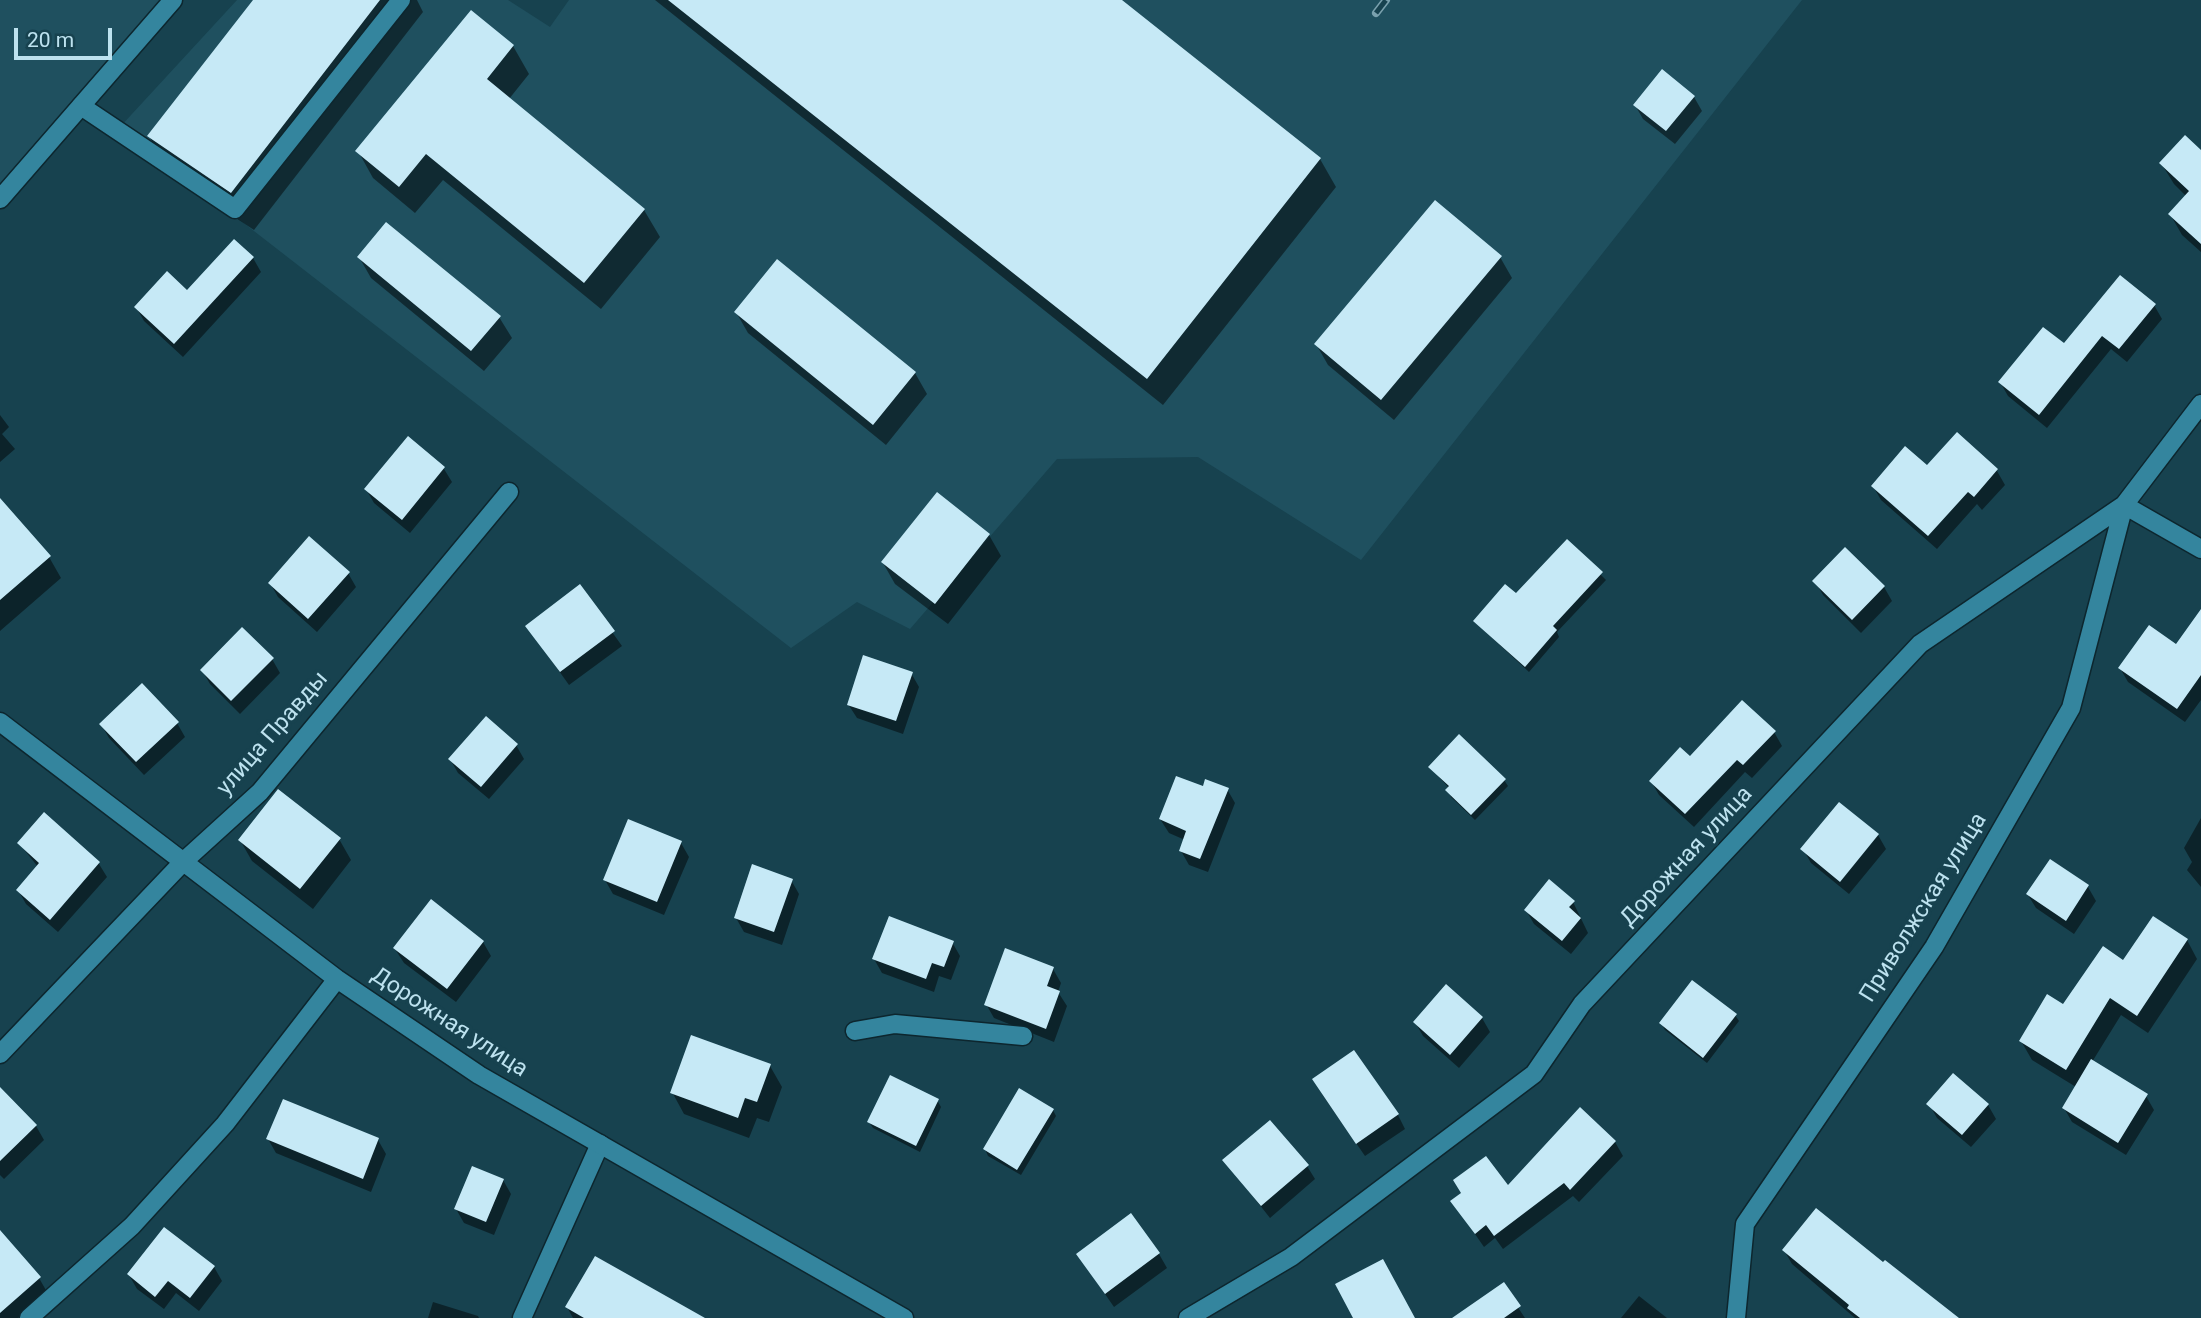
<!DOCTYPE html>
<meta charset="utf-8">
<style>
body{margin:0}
#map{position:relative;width:2201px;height:1318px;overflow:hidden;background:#17424f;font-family:Roboto,sans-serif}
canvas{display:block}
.scale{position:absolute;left:14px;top:28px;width:98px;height:32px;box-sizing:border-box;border:4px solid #bde2ef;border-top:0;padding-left:9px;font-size:21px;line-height:24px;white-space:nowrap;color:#bde2ef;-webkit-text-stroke:5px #17424f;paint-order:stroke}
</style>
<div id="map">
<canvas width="2201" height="1318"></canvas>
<div class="scale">20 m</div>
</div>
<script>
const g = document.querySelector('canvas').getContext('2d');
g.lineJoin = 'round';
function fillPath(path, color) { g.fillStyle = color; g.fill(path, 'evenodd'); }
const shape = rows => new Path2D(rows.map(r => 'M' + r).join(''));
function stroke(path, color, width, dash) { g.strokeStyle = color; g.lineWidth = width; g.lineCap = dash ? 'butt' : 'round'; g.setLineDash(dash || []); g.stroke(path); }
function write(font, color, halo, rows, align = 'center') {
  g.font = font + ' Roboto,sans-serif'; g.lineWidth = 7; g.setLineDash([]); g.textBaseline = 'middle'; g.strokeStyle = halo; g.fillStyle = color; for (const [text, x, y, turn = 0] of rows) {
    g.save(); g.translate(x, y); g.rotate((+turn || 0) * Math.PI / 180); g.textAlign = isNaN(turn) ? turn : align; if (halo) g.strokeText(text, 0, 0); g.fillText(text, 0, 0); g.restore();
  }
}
fillPath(shape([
 [0,0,161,0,170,9,0,198],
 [237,0,508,0,550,27,569,0,1802,0,1361,560,1198,457,1057,459,910,629,857,602,791,648,120,127]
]), '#1f505f');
fillPath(shape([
 [255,0,417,0,423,12,254,230,171,175,149,136],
 [655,0,1119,0,1320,159,1336,187,1163,405],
 [471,13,513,46,529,74,509,99,644,210,660,237,601,309,443,180,415,213,373,178,358,151],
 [1694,97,1702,111,1675,144,1643,119,1635,105],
 [2201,152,2201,252,2182,235,2170,214,2186,196,2174,184,2161,163],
 [359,257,499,317,512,338,484,371,371,278],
 [1500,257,1512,278,1394,420,1328,365,1316,344],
 [253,258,261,272,183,357,144,321,136,307,188,292],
 [2154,305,2162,319,2127,362,2111,349,2047,428,2008,396,2000,382,2064,346],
 [736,312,915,373,927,394,886,445,748,333],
 [0,415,9,427,2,434,15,449,0,462],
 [1957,434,1997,471,2005,485,1982,510,1977,504,1937,549,1881,500,1873,486,1927,467],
 [408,439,444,469,452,482,410,533,374,503,366,489],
 [0,523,49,557,61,578,0,631],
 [989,535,1001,556,948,624,895,584,883,563],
 [1567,541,1606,580,1557,632,1559,637,1529,672,1475,622,1516,596],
 [348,573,356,587,317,632,278,597,270,583],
 [1815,581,1884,587,1892,601,1861,633,1823,595],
 [580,587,622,646,569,685,527,626],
 [2201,638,2201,700,2185,722,2128,682,2120,668],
 [272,659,280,673,240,714,210,684,202,670],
 [911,673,919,687,903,734,857,718,848,704],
 [177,723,185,737,144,775,109,738,101,724],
 [1774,732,1782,746,1752,778,1745,772,1694,827,1659,795,1651,781,1690,758],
 [516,745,524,759,489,799,458,773,450,759],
 [1430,767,1504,780,1508,786,1475,820,1451,797,1449,788],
 [1204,788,1227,789,1235,803,1208,872,1189,865,1181,851,1185,840,1169,833,1160,819],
 [45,815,99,864,107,877,58,932,26,904,18,890,38,867,19,843],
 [2201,818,2201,887,2187,870,2192,862,2184,848],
 [1878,835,1886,849,1849,894,1811,863,1803,849],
 [339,839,351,860,313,909,252,861,240,840],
 [681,843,689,857,664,915,613,894,605,880],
 [2050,861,2088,887,2096,901,2074,934,2036,908,2028,895],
 [791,880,799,894,782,945,744,932,736,918],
 [1573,902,1588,933,1571,954,1534,924,1526,910],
 [2187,940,2197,959,2148,1033,2121,1015,2092,1062,2146,1096,2154,1110,2126,1155,2072,1122,2064,1108,2076,1087,2032,1060,2021,1041,2124,962],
 [483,942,491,956,456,1002,404,963,395,949],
 [952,942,960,956,951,980,939,976,934,992,882,973,874,959],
 [1053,969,1061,983,1058,992,1067,1006,1054,1042,994,1018,986,1004],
 [1735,1015,1739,1021,1707,1063,1665,1030,1661,1023],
 [1482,1018,1490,1032,1459,1068,1423,1036,1415,1022],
 [770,1066,782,1087,769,1122,757,1118,749,1138,684,1114,672,1092],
 [0,1089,36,1126,44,1140,4,1179,0,1175],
 [1322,1094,1398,1115,1405,1129,1365,1156],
 [937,1100,941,1107,920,1152,873,1128,869,1122],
 [1929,1104,1988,1105,1996,1119,1971,1147,1937,1118],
 [1053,1110,1056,1116,1021,1175,988,1156,985,1149],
 [268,1139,378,1140,386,1154,371,1192,276,1153],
 [1615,1142,1623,1156,1579,1202,1573,1196,1503,1249,1495,1238,1484,1247,1452,1201,1508,1187],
 [1225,1161,1307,1166,1315,1179,1270,1218],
 [503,1180,511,1194,494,1235,464,1223,456,1209],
 [0,1236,39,1278,47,1292,18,1318,0,1318],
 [1784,1250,1883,1264,1958,1318,1855,1318,1792,1264],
 [1159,1254,1167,1268,1114,1307,1078,1255],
 [214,1267,222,1281,199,1311,176,1293,164,1309,137,1289,129,1275],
 [1503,1285,1525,1318,1481,1318],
 [1639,1296,1667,1318,1621,1318],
 [433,1302,478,1316,479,1318,428,1318],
 [567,1307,701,1318,573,1318]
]), '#0007');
fillPath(shape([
 [253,0,380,0,231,193,147,136],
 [668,0,1122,0,1321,158,1147,379],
 [471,10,514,45,487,79,645,209,584,283,426,154,399,187,355,151],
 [1662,69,1695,96,1666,131,1633,105],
 [2185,135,2201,150,2201,244,2168,214,2189,191,2159,163],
 [1435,200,1502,256,1381,400,1314,344],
 [386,222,501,316,471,351,357,257],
 [234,239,254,257,174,344,134,307,167,271,187,290],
 [777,259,916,372,873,425,734,312],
 [2120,275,2156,304,2119,349,2102,336,2039,415,1998,382,2043,327,2064,343],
 [1957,432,1998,469,1974,497,1968,492,1928,536,1871,486,1905,446,1927,465],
 [408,436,445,467,402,520,364,489],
 [937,492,990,534,935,604,881,562],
 [0,498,51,556,0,600],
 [309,536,350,572,308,619,268,583],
 [1567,539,1603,572,1553,626,1557,630,1525,667,1473,621,1505,584,1516,593],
 [1845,547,1885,586,1852,620,1812,581],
 [580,584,615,631,560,672,525,626],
 [2201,609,2201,675,2177,709,2118,668,2149,625,2176,644],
 [242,627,274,658,231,701,200,670],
 [863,655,913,672,896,721,847,705],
 [142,683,179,722,136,762,99,724],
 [1742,700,1776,731,1743,765,1737,760,1685,814,1649,781,1680,747,1690,756],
 [486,716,518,744,481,787,448,759],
 [1459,734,1506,779,1471,815,1445,790,1449,786,1428,767],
 [1176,776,1203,786,1205,779,1229,788,1200,859,1179,851,1186,831,1159,819],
 [278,789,341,838,300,889,238,840],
 [1839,802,1879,834,1840,882,1800,849],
 [44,812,100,862,50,920,16,890,39,863,17,843],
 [628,819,682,841,657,902,603,880],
 [2050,859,2089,885,2066,921,2026,894],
 [752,864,793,879,774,932,734,918],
 [1549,879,1575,901,1569,907,1581,918,1562,941,1524,910],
 [431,899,484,941,447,989,393,948],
 [889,916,954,941,944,967,932,963,926,979,872,959],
 [2153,916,2188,939,2137,1016,2110,998,2066,1070,2019,1041,2047,994,2063,1004,2103,946,2123,960],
 [1005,948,1054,967,1047,986,1060,991,1046,1029,984,1005],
 [1692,980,1737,1014,1703,1058,1659,1023],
 [1446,984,1483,1017,1450,1055,1413,1022],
 [691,1035,771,1064,757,1102,745,1098,738,1118,670,1093],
 [1354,1050,1399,1114,1356,1144,1312,1079],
 [2091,1059,2148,1094,2118,1143,2062,1108],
 [1953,1073,1989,1104,1962,1135,1926,1104],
 [890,1075,939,1099,916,1146,867,1122],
 [0,1087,37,1125,0,1161],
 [1019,1088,1054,1109,1017,1170,983,1149],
 [283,1099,379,1138,363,1179,266,1139],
 [1580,1107,1616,1141,1570,1190,1564,1183,1494,1236,1486,1225,1475,1234,1450,1201,1461,1193,1453,1180,1486,1156,1508,1185],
 [1270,1120,1309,1165,1261,1206,1222,1160],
 [472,1166,504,1179,486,1222,454,1209],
 [1816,1208,1883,1262,1885,1260,1959,1318,1860,1318,1847,1308,1849,1305,1782,1250],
 [1131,1213,1160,1253,1105,1294,1076,1254],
 [164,1227,215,1266,190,1298,168,1281,155,1297,127,1274],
 [0,1230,41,1277,0,1313],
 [595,1256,627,1274,705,1318,584,1318,565,1307],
 [1383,1259,1415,1318,1353,1318,1335,1284],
 [1504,1282,1521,1306,1504,1318,1452,1318]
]), '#c6e9f6');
const lane = shape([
 [81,106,235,209,401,0],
 [855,1031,895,1024,1023,1036],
 [522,1318,600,1144]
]);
const street = shape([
 [0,199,173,0],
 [0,722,337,979,479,1075,904,1318],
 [0,1054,184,861,260,792,509,492],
 [29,1318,132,1226,225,1124,337,979],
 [1188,1318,1291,1257,1534,1074,1582,1004,1920,644,2124,505,2201,404],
 [1736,1318,1745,1224,1934,947,2071,708,2124,505,2201,549]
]);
stroke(lane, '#0d262e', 21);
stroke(street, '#0d262e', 21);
stroke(lane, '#34859e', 18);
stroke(street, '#34859e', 18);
const rail = shape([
 [1376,13,1386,0]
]);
stroke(rail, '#7aa1ae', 8);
stroke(rail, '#17424f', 5, [16]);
write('23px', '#bde2ef', '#17424f', [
 ["улица Правды",273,734,-49],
 ["Дорожная улица",1687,857,-47],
 ["Приволжская улица",1924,908,-58],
 ["Дорожная улица",449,1023,33]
]);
</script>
